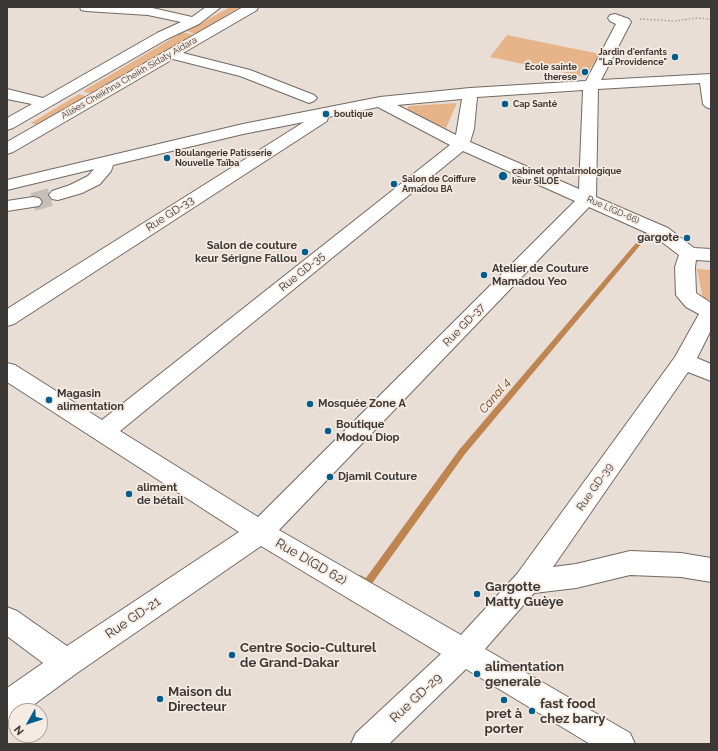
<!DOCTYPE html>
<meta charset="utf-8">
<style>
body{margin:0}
#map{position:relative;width:718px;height:751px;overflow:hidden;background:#e8ded6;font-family:Raleway,sans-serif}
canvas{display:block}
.frame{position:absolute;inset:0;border:8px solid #3c3835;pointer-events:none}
.north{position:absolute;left:8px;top:703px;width:40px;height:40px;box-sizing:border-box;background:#f6ebe3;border:1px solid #aca39d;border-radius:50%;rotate:231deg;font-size:11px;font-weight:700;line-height:16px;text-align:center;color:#3c3835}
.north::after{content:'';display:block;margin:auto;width:14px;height:18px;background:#005e8e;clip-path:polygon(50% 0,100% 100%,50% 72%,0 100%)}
</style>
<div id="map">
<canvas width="718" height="751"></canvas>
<div class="frame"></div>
<div class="north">N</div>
</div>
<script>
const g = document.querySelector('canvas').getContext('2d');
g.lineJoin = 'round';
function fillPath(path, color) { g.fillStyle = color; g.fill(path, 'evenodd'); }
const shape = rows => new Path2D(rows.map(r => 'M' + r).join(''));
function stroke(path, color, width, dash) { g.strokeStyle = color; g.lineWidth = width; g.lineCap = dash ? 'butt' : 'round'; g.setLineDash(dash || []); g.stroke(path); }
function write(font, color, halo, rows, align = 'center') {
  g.font = font + ' Raleway,sans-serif'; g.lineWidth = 3.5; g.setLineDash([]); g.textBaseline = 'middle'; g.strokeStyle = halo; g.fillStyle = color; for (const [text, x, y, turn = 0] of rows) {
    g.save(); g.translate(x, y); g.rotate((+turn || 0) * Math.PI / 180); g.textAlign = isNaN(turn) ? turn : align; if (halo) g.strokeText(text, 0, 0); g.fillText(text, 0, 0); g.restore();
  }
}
fillPath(shape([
 [230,7,239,8,195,34,187,31],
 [183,32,193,35,93,95,83,91],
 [507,35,600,54,585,77,490,57],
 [79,94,88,97,41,126,31,123],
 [457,103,446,128,407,112,408,106],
 [697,269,711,270,711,300,703,299]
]), '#e7b48a');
fillPath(shape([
 [649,221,652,223,647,237,465,454,371,585,368,586,357,582,356,579,357,576,360,575,366,578,459,450,642,236,646,223,649,221]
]), '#bf8551');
stroke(shape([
 [33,202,58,195]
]), '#c6bdb6', 18, [18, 9]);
const minor = shape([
 [80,7,148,7,192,17,206,7,221,7,199,24,167,39,13,128,7,130,7,118,32,104,7,99,7,89,43,98,157,33,181,22,148,15,86,11,81,10,80,7],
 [243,7,258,7,257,10,183,53,250,70,314,95,317,98,314,101,309,103,304,101,240,76,173,59,13,152,7,154,7,142,243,7],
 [615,14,629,19,631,22,601,80,711,74,711,109,706,107,703,104,700,83,598,89,596,197,668,228,694,248,711,249,711,261,696,260,695,267,696,293,711,303,711,330,697,358,711,364,711,381,688,372,553,567,576,564,630,551,681,553,711,558,711,582,681,577,630,575,576,588,534,593,485,649,630,733,635,744,590,744,466,669,389,744,351,744,356,733,441,654,261,546,77,673,25,711,16,711,16,717,7,721,7,688,43,663,7,636,7,607,17,611,67,646,239,532,7,382,7,363,15,365,102,420,450,145,378,107,328,117,327,121,14,324,7,326,7,309,304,122,243,134,113,165,111,171,100,184,82,193,58,200,52,199,49,195,52,191,70,185,88,176,94,169,7,190,7,180,243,124,380,97,470,88,586,81,616,24,610,21,608,18,610,15,615,14],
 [583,90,579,189,470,142,474,129,477,97,583,90],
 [462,99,456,135,397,105,462,99],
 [463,151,575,201,258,517,120,431,463,151],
 [589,207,654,236,679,255,675,267,676,295,686,307,699,314,675,357,517,574,461,635,279,530,589,207],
 [33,197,39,198,42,202,39,206,7,211,7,201,33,197]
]);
stroke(minor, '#726962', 2);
stroke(shape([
 [640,19,674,21,697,18,711,19]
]), '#a79f99', 1.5, [1.5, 2]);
fillPath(minor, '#fff');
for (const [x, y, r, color] of [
 [675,57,4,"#005e8e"],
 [585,72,4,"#005e8e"],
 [505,104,4,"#005e8e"],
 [326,114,4,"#005e8e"],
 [167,158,4,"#005e8e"],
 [503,176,5,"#005e8e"],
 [394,184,4,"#005e8e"],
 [687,238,4,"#005e8e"],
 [305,252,4,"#005e8e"],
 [484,275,4,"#005e8e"],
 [49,400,4,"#005e8e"],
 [310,404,4,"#005e8e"],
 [328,431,4,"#005e8e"],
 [330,477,4,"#005e8e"],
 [129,494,4,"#005e8e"],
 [477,594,4,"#005e8e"],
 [232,655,4,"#005e8e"],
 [477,674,4,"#005e8e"],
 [160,699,4,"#005e8e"],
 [504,700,4,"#005e8e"],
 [532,711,4,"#005e8e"]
]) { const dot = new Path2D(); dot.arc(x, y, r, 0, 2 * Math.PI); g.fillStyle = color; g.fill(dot); stroke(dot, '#f6ebe3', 1.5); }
write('bold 9px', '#3c3835', '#f6ebe3', [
 ["Jardin d'enfants",667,52,"right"],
 ["\"La Providence\"",667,62,"right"],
 ["École sainte",577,67,"right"],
 ["therese",577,77,"right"],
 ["Cap Santé",513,104],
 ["boutique",334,114],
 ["Boulangerie Patisserie",175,153],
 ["Nouvelle Taïba",175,163],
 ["cabinet ophtalmologique",512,171],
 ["keur SILOE",512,181],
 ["Salon de Coiffure",402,179],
 ["Amadou BA",402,189]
], 'left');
write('9px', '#3c3835', '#f6ebe3', [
 ["Allées Cheikhna Cheikh Sidaty Aîdara",129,78,-30],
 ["Rue L(GD-66)",613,210,24]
]);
write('11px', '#3c3835', '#f6ebe3', [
 ["Rue GD-33",170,214,-33],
 ["Rue GD-35",302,272,-39],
 ["Rue GD-37",464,325,-46],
 ["Rue GD-39",595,487,-55]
]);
write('bold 11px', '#3c3835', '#f6ebe3', [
 ["gargote",679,238,"right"],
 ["Salon de couture",297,246,"right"],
 ["keur Sérigne Fallou",297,259,"right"],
 ["Atelier de Couture",492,269],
 ["Mamadou Yeo",492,282],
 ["Magasin",57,394],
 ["alimentation",57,407],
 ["Mosquée Zone A",318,404],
 ["Boutique",336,425],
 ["Modou Diop",336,438],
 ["Djamil Couture",338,477],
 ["aliment",137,488],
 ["de bétail",137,501]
], 'left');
write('italic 12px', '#673e17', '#f6ebe3', [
 ["Canal 4",495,396,-50]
]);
write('13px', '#3c3835', '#f6ebe3', [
 ["Rue D(GD 62)",311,562,30],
 ["Rue GD-21",133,618,-34],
 ["Rue GD-29",416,698,-43]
]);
write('bold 13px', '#3c3835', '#f6ebe3', [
 ["Gargotte",485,587],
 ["Matty Guèye",485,602],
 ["Centre Socio-Culturel",240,648],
 ["de Grand-Dakar",240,663],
 ["alimentation",485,667],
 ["generale",485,682],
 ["Maison du",168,692],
 ["Directeur",168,707],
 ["fast food",540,704],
 ["chez barry",540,719],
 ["pret à",504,714,"center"],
 ["porter",504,729,"center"]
], 'left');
</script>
